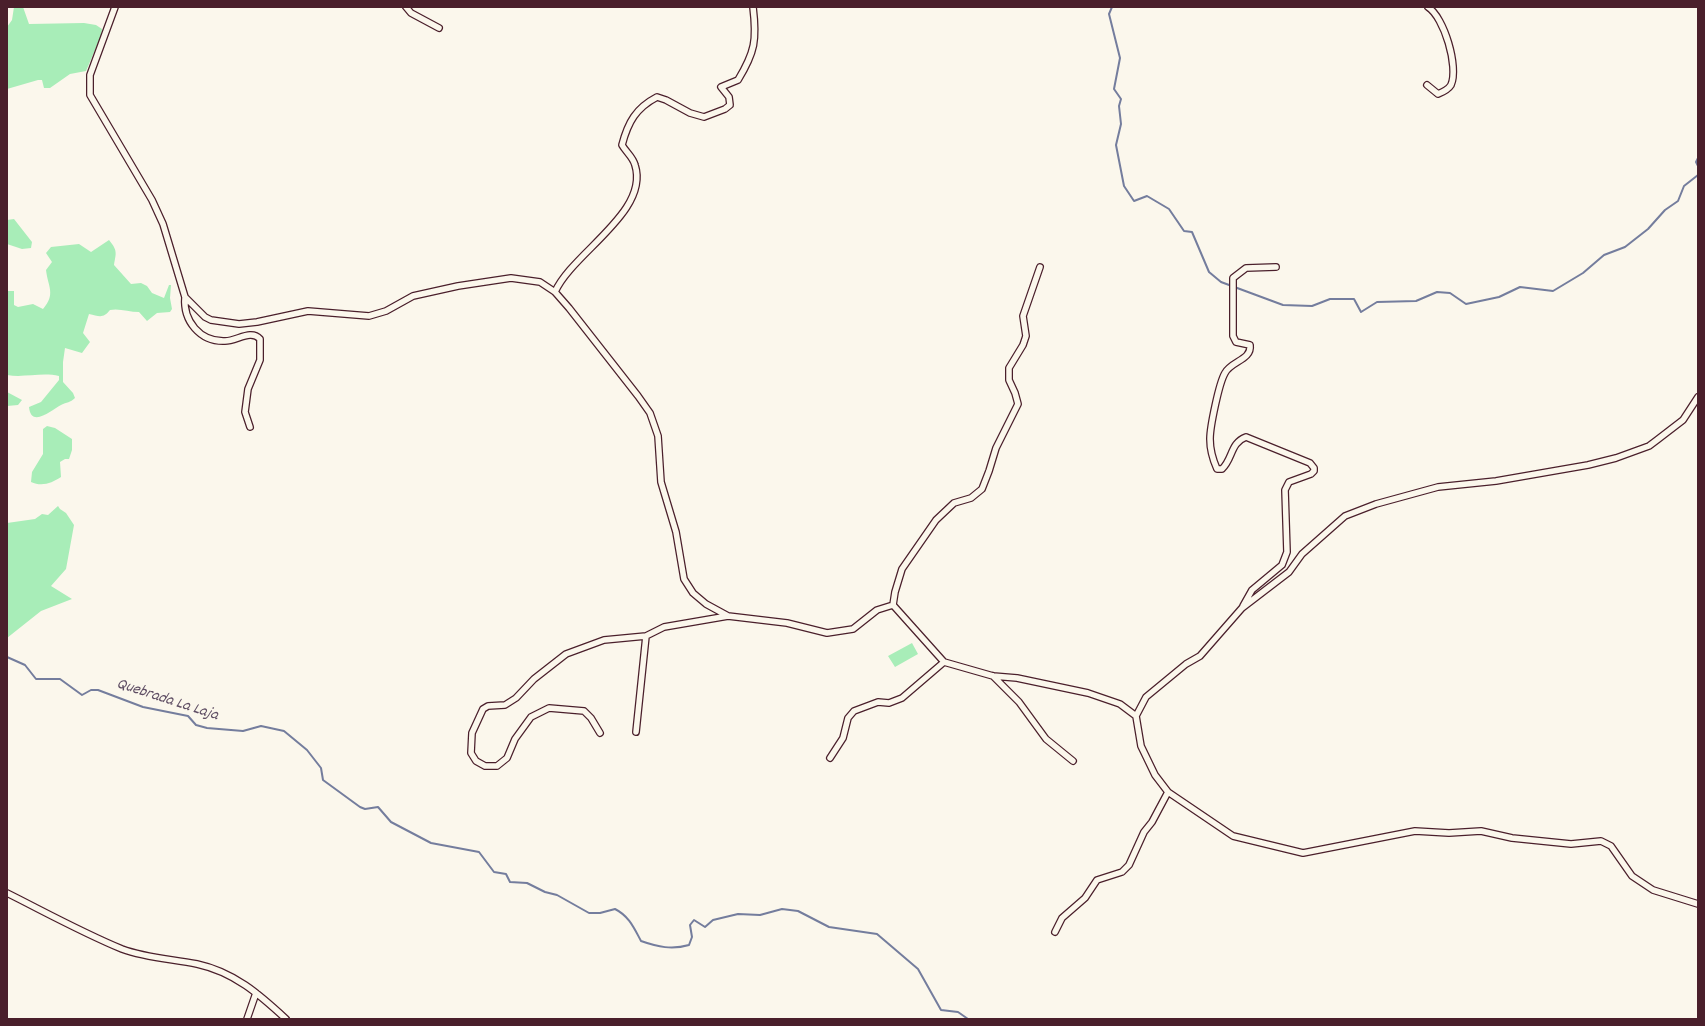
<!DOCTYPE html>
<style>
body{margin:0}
#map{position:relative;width:1705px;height:1026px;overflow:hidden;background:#fbf7ec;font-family:Dekko,sans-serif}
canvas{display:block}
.frame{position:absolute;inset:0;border:8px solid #4a1f2b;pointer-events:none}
</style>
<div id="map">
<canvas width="1705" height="1026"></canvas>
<div class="frame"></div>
</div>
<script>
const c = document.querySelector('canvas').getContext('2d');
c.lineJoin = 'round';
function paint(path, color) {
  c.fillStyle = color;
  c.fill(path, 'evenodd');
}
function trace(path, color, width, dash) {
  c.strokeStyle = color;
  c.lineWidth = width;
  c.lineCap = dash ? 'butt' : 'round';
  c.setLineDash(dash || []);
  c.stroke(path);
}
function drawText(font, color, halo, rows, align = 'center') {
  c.font = font + ' Dekko,sans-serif';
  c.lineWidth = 3;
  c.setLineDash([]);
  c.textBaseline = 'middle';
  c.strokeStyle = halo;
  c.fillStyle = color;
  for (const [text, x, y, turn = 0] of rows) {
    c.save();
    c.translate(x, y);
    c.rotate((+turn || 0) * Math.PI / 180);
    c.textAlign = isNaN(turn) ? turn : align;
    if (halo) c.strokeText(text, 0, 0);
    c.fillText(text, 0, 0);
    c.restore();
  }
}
paint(new Path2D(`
 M14,7h9l6,17 55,-1 12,2 6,4 -1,7 -15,35 -16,3 -20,14h-6l-2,-8h-4l-31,9v-62l5,-7z
 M14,219l18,23 -1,6 -9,1 -15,-5v-24z
 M109,240c9,11 7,13 5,25l17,19 10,-1 6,3 5,7 12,5 5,-13h2l-1,13 2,11 -2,3 -13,1 -10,8 -8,-9c-10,0 -20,-4 -29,-2 -7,9 -11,6 -21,4l-6,19 7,9 -8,11 -17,-5 -2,14v20l10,11 2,5c-5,5 -8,4 -14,7 -8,4 -30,24 -32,2l12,-5 18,-22v-4c-17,-4 -35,2 -52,-1v-84h7v14l4,2 15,-3 10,5c13,-15 5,-22 3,-39l6,-8 -6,-9 5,-6 28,-3 12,8z
 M7,392l15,8 -4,5 -11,1z
 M47,426l8,2 17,11v11l-3,9h-4l-5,3 1,15c-9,6 -19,10 -30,5l1,-10 11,-18v-25z
 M58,506l2,3 6,4 8,12 -8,44 -15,17 21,13 -31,12 -34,27v-115l28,-4 7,-5 6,1z
 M912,643l6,11 -23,13 -7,-11z`), '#a8edb8');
trace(new Path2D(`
 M1112,7l-3,7 11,44 -6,31 7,10 -2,7 2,18 -5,21 8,41 10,15 13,-5 22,13 15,22 8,1 17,40 12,10 62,23 29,1 18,-7h24l7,13 16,-10 39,-1 21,-9 13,1 16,11 33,-7 21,-10 33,4 30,-18 21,-18 21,-8 23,-18 17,-19 13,-9 6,-15 14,-11
 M1698,158l-2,4 2,4
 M7,657l18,8 11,14h24l22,16 9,-5h7l45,17 45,9 8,9 11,3 36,3 18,-5 23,5 23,19 14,18 2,12 37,27 5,2 13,-2 13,15 40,21 48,9 15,20 12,2 4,8 17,1 18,9 12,3 32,18h11l15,-4c14,7 19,19 26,32 17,6 31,9 48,4l3,-8 -2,-12 4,-5 11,7 8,-7 25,-6 22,1 22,-6 16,2 31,16 48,7 41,35 23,41 17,2 10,7`), '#747d9d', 2);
const street = new Path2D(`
 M115,7l-25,68v20l62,105 11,24 22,73 20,20 6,3 28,4 18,-2 51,-11 61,5 17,-5 27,-15 45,-10 53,-8 29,4 15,10 14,16 69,88 12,17 8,23 3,46 15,50 8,47 9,14 13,11 22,12 59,7 40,10 26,-4 24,-19 16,-5 51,57 49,14 24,2 71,15 32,11 16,12 5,30 14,29 13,17 65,44 70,17 112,-22 34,2 32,-2 31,7 59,6 30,-3 10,5 21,30 21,14 45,14
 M406,7l5,6 28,15
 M1427,85l11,9c5,-2 10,-4 13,-9 8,-18 -7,-68 -23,-78
 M555,292c17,-39 95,-80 80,-127 -2,-8 -9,-13 -13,-20 6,-23 14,-37 35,-48l9,3 24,13 14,4 21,-8 5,-4 -1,-8 -8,-10 17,-7c17,-28 19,-40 15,-73
 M185,297c-2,24 15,45 40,44 12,0 26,-12 35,-2v21l-12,29 -3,23 5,15
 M893,605l2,-13 7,-23 34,-49 18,-17 17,-5 11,-9 7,-18 7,-23 22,-44 -3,-11 -6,-13v-12l14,-23 3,-9 -3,-20 17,-49
 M1243,606l9,-16 30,-25 5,-13 -2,-62 4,-8 22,-8 3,-3v-3l-4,-5 -64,-26c-16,6 -13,22 -24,32h-5c-4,-9 -7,-19 -7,-30 0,-12 9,-56 15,-66 6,-12 27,-13 25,-28l-14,-3 -3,-6v-58l13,-10 30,-1
 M993,676l26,26 27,37 27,22
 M1136,716l10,-19 40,-33 14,-8 42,-48 47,-36 13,-18 43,-38 31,-12 62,-17 58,-6 92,-16 28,-7 33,-12 8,-6 26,-20 15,-23
 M636,732l10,-96 18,-9 64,-11
 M600,733l-9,-15 -7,-7 -35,-3 -18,9 -16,22 -8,19 -10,8h-12l-9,-5 -5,-8 1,-20 11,-24 5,-3 17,-1 11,-7 18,-19 32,-25 38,-14 42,-4
 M830,758l13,-20 5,-20 6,-7 24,-9 11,1 13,-5 42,-36
 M7,893c38,19 76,40 115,56 24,9 50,10 75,15 37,8 62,30 89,55
 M1055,932l7,-14 23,-20 12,-18 25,-8 7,-7 15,-33 8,-10 16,-30
 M247,1019l9,-26`);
trace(street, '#4a1f2b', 8);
trace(street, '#fbf7ec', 5.5);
drawText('italic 16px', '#5f4e64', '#fbf7ec', [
 ["Quebrada La Laja",167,701,18]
]);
</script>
